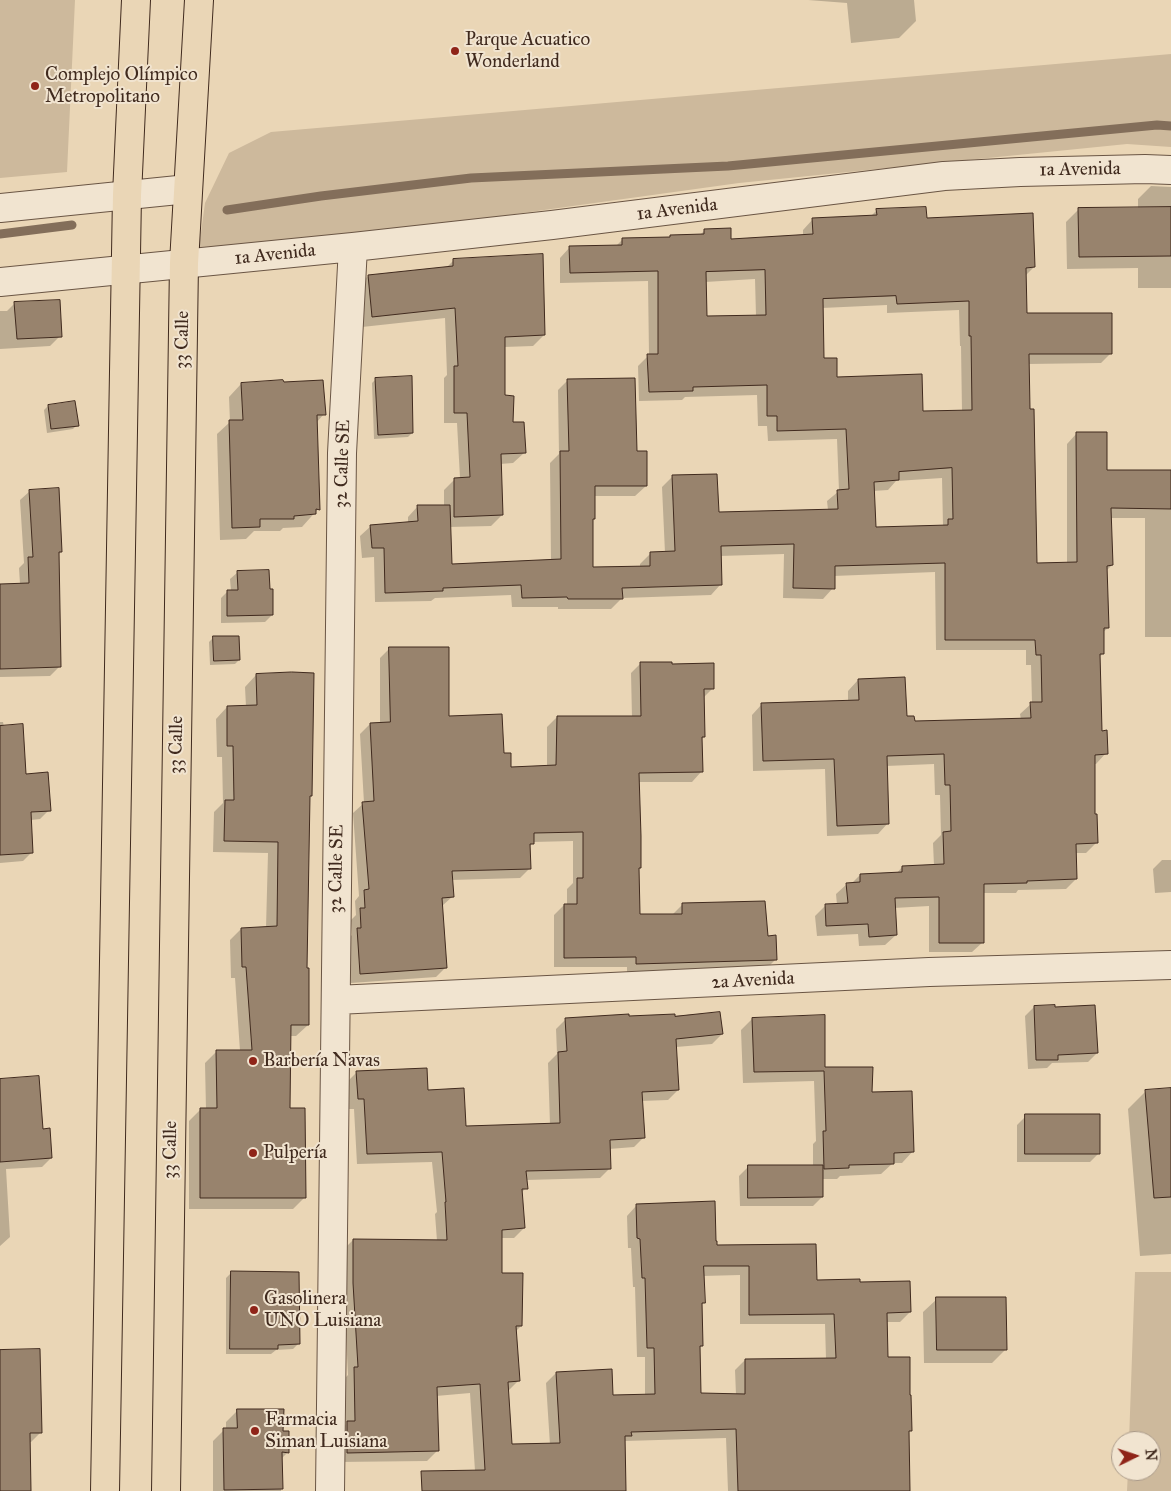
<!DOCTYPE html>
<meta charset="utf-8">
<style>
body{margin:0}
#map{position:relative;width:1171px;height:1491px;overflow:hidden;background:#ead6b6;font-family:"IM FELL Great Primer",serif}
canvas{display:block}
.north{position:absolute;left:1111px;top:1431px;width:50px;height:50px;box-sizing:border-box;background:#f1e4d0;border:1px solid #aa9a89;border-radius:50%;rotate:86deg;font-size:14px;font-weight:700;line-height:20px;text-align:center;color:#402a1e}
.north::after{content:'';display:block;margin:auto;width:18px;height:22px;background:#8f2418;clip-path:polygon(50% 0,100% 100%,50% 72%,0 100%)}
</style>
<div id="map">
<canvas width="1171" height="1491"></canvas>
<div class="north">N</div>
</div>
<script>
const c = document.querySelector('canvas').getContext('2d');
c.lineJoin = 'round';
function paint(path, color) {
  c.fillStyle = color;
  c.fill(path, 'evenodd');
}
function trace(path, color, width, dash) {
  c.strokeStyle = color;
  c.lineWidth = width;
  c.lineCap = dash ? 'butt' : 'round';
  c.setLineDash(dash || []);
  c.stroke(path);
}
function drawText(font, color, halo, rows, align = 'center') {
  c.font = font + ' "IM FELL Great Primer",serif';
  c.lineWidth = 4;
  c.setLineDash([]);
  c.textBaseline = 'middle';
  c.strokeStyle = halo;
  c.fillStyle = color;
  for (const [text, x, y, turn = 0] of rows) {
    c.save();
    c.translate(x, y);
    c.rotate((+turn || 0) * Math.PI / 180);
    c.textAlign = isNaN(turn) ? turn : align;
    if (halo) c.strokeText(text, 0, 0);
    c.fillText(text, 0, 0);
    c.restore();
  }
}
paint(new Path2D(`
 M0,0h75l-8,172 -67,6z
 M1171,54v93l-44,-3 -388,39 -433,60 -107,4 6,-44 24,-50 42,-21z
 M1135,1272h36v219h-44l1,-20h23v-30h-22z`), '#cdb99c');
paint(new Path2D(`
 M808,0h106l2,21 -17,17 -48,5 -4,-40z
 M1151,186l20,1v101h-33v-20l-71,1 -1,-47 13,-13h59v-10z
 M877,210l49,9 108,48 -9,9 1,38 85,39 -10,10 -73,1 1,46 7,154h31v-120l10,-11 29,38 65,1v165h-26v-119h-35l2,47 -6,6 2,57 -6,5 1,21 -4,3 2,75 5,21 -10,11h-2v51l2,28 -10,10h-11l1,26 -10,10 -48,1 -2,3h-34l1,49 -11,10h-43v-46l-35,2 2,27 -11,10 -26,1 -1,-12 -41,2 -2,-20 10,-10 12,-1 -1,-11 11,-10 5,-1 8,-8 37,-2 5,-6 32,-1 -1,-23 8,-8 -1,-40h-5l-1,-31 -48,2 2,57 -10,11 -51,2 -2,-67 -72,2 -1,-56 10,-11 86,-3v-10l10,-11 55,42 108,-2 -1,-6 12,-11 -1,-38h-5v-15h-90l-1,-78 -102,4v12l-10,11 -40,-1 1,-44 -64,2 1,28 -10,11 -89,3 -11,11h-53v-2h-46l-1,-12 -76,3 -4,3 -56,1 -1,-45 -12,1 -2,-22 11,-10 37,-3v-6l10,-11h26v-16l11,-11 5,-1 -3,-55h-13v-45l3,-3 -2,-57 -83,9 -5,-40 11,-11 78,-8 8,-8 90,75 -11,11 -29,1 -1,50 9,27 12,29 -11,10 -13,1 2,51 -11,11 -42,1 2,38 100,-4 -1,-98 9,-9 -1,-64 10,-10 68,73 10,33 -11,10h-41v23l-2,2v47l48,-1v-3l11,-11h14l-3,-66 10,-10 46,36 110,-3 -1,-9 12,-10 -2,-52 -69,2 -1,-15h-9l-1,-31 -72,2 -3,3 -43,1 -1,-35 11,-11 -1,-74 -88,2v-25l10,-11 46,-1 7,-7h46l31,-4 4,-4 26,9 73,-4v-6l10,-11 57,-2zM755,279l1,37 -50,1 -1,-35zM887,305v8l72,-3 1,36h1l1,66 -40,1 -87,-34 -12,-20 -1,-51zM942,478l1,48 -68,2 -2,-37 15,-1 8,-9z
 M15,303l45,33 -10,10 -50,3v-38h7z
 M376,379l36,54 -4,4 -34,2 -2,-56z
 M241,384l83,30 -8,9 2,86 -16,18 -19,1 -3,3h-26l-8,8 -26,1 -3,-106 13,-12 -1,-25z
 M48,406l29,19 -4,4 -26,4 -3,-23z
 M30,491l31,61 -3,3 2,111 -10,10 -50,1v-93h20l-1,-16 5,-5 -4,-63z
 M238,572l34,43 -7,7 -44,1v-25l7,-7h3l-1,-12z
 M213,638l26,22 -4,4 -25,1 -1,-23z
 M390,648l58,69 55,38 7,13 37,-1v-40l10,-10 75,1 -1,-45 10,-10 72,25 -10,10 1,39 -3,3v32l-9,10h-54l2,86 -2,2v46l35,-2 10,-10 84,33 9,22 -10,10 -139,5v-7h-73v-52l10,-10h3v-16l6,-6v-42l-40,1 -4,6 1,20 -10,10 -68,2 1,16 -11,10 4,61 -10,10 -85,6 -3,-44 4,-4 -1,-15 5,-5 -1,-14 4,-5 -6,-83 11,-10 -4,-69 10,-10h10v-66z
 M256,675l53,122 -3,172 2,56 -12,11h-6l-1,73 15,89 -11,11h-104v-88l11,-11h6l-1,-47 12,-12h23l-5,-73h-4l-1,-38 11,-11 25,-1 2,-75 -55,-1 1,-40 9,-9 -1,-46h-5l-1,-38 11,-12h19l-1,-20z
 M0,722h3l1,5 21,48 24,35 -9,9 -9,1 1,32 -9,9 -23,2z
 M1162,860h9v32l-16,1 -2,-24z
 M1034,1007l20,1 43,45 -9,9 -36,1 -5,5 -19,1 -3,-53z
 M628,1017l46,1 48,16 -10,10 -36,3 2,43 -10,10 -27,1 3,36 -10,10 -25,2 1,19 -10,10 -74,2v8l-5,5 3,35 -10,10h-13v36l20,52 -6,6 3,49 -10,10 3,55 39,-1 -4,-62 10,-10 56,23 33,-1v-38h-8l-2,-70h-2l-2,-39h-3l-1,-32 9,-10 80,40 99,35 44,2 51,29 -10,10h-14l1,37 23,71 -2,3 1,58h-181l-2,-53 -101,3v50h-196l46,-20 -5,-78 -34,3 1,55 -10,10 -89,1v-29l8,-9 -1,-46 3,-3 -4,-82 -1,-43 10,-10 84,1 -2,-27 2,-2 -5,-50 -75,2 -3,-55h-5l-2,-27 10,-10 70,19 37,36 86,-2 -2,-62 9,-9 -1,-25 10,-10zM740,1275v49h85l1,35 -81,1 -10,10 1,25 -36,-1 -1,-46 3,-2 -1,-40 3,-4 -1,-26z
 M752,1019l72,49 47,25 42,58 -11,12h-9l-12,11 -41,2 -3,3h-15v18l-9,9h-73l-1,-30 9,-9 65,-1v-22l3,-3 -2,-60 -71,2 -2,-53z
 M0,1080l42,50 9,28 -9,9 -36,2 4,68 -10,9z
 M1171,1089v165l-31,2 -12,-147 18,-18z
 M1026,1116l73,37 -9,9h-73v-37z
 M231,1273l67,71 -5,5 -17,1 -5,4h-45v-76z
 M937,1299l69,50 -14,14h-68l-1,-51z
 M0,1351l41,81 -10,10h-2l1,49h-30z
 M238,1410l44,22 6,20 -7,7v32h-68v-50l11,-11h2v-8z`), '#0003');
trace(new Path2D(`
 M227,210l94,-14 150,-18 257,-12 429,-41 14,1
 M0,234l72,-9`), '#836e5a', 9);
const building = new Path2D(`
 M926,207l1,11 106,-5 2,54 -9,1 1,45h85v41h-83l1,55h4l3,154 40,-1 -1,-130h31v38h64v39l-60,-1 2,57 -6,1 2,62h-5v26h-4l2,77 5,-1 1,24 -13,1v59h2l1,29 -22,1 1,35 -50,2v2l-43,1v59h-45v-46l-44,1 2,37 -28,2 -1,-13 -42,2 -1,-22 23,-1 -2,-20 14,-1v-8l42,-2v-6l42,-2 -1,-32 8,-1 -1,-46h-5l-1,-31 -57,2 2,68 -52,2 -3,-67 -71,2 -2,-58 98,-3 -1,-21 47,-2 2,39h7l1,5 116,-3 -1,-16h12l-1,-47h-5l-1,-15h-90v-77l-110,3v23l-42,-1 1,-44 -73,2 1,39 -100,3 1,11h-55l-1,-2 -45,1 -1,-13 -78,3v3l-58,2 -1,-45h-12l-2,-23 48,-4 -1,-16h33l2,59 109,-5 -1,-108h9l-2,-72 68,-1 2,73h10v35h-52v33h-2v48l57,-1v-14l25,-1 -3,-76 45,-1 2,38 119,-3 -1,-19 12,-1 -3,-60 -69,2v-15h-10v-31l-74,2v4l-44,1 -2,-38h11v-83l-88,2 -1,-27 53,-1v-7l48,-1v-2l34,-1v-5l27,-1v11l82,-5 -1,-16 65,-3 -1,-6zM765,270l1,45 -59,1 -1,-44zM896,296l1,8 72,-3v35h2l1,74 -49,1 -1,-37 -85,3v-19h-13l-1,-59zM952,468l1,51h-5v6l-72,2 -2,-45 25,-2v-8z
 M1171,207v49l-92,1 -1,-49z
 M543,254l2,81 -40,2v58l9,1 -1,26h11l2,31 -25,1 2,61 -49,2v-39l16,-1 -3,-64h-13v-47h4l-3,-58 -83,9 -4,-42 85,-9v-7z
 M60,300l2,37 -45,2 -3,-37z
 M412,376l1,57 -35,2 -3,-57z
 M283,380l1,2 39,-2 3,35h-9l3,95 -4,-1v5l-22,2v3h-34v8l-28,1 -3,-108h14l-2,-37z
 M75,401l4,25 -28,3 -3,-24z
 M59,488l3,64h-3l2,115 -61,2v-85l29,-1 -1,-26h5l-4,-67z
 M269,570l1,19h3v26l-46,1v-26h11l-1,-19z
 M213,636h26l1,24 -26,1z
 M389,647h60v69l53,-2 2,39h7v14l45,-2 1,-49h84l-1,-54h32v2l42,-1v26h-10l1,48h-3l1,35 -64,1 2,63v32h-2l1,46h42v-11l83,-2 3,35 8,-1 1,25 -141,4v-7l-72,1v-54h13v-26h6v-46l-49,1v11h-4l1,25 -79,2 2,26 -12,1 5,70 -87,6 -3,-46h4l-1,-20h5l-1,-18 5,-1 -7,-87 12,-1 -4,-78 20,-1z
 M292,672l22,1 -2,123h-2l-3,172h2v57h-18l-1,83h15l1,90h-106v-90h17l-1,-58h36l-6,-83h-4l-1,-39 36,-2 1,-84 -54,-1 1,-41h9l-1,-54h-6v-40l30,-1 -1,-31z
 M23,724l3,50 22,-2 3,39 -20,1 2,41 -33,2v-129z
 M1055,1005v2l40,-2 3,48 -40,2v5h-22l-2,-54z
 M720,1012l3,22 -47,5 3,51 -37,2 3,46 -35,2 1,29 -85,2 2,18h-6l3,39 -23,2v43h21l-1,53h-6l4,55 -12,1 4,62 48,-1 -4,-71 56,-3 1,26 42,-1 -1,-46h-7l-2,-70h-3l-2,-39 -3,-1 -1,-34 79,-3 1,40h1v4l99,-1 1,36 43,-1v3l50,-1 1,31 -24,1 1,44h22v38h1l1,36h-3l1,60h-172l-2,-62 -105,3 1,4h-7l1,55h-204l-1,-20 64,-1 -5,-86 -43,3 2,64 -92,2v-32h8l-1,-54h4l-5,-84v-44l94,1 -2,-38h1l-4,-50 -75,2 -3,-55h-6l-2,-28 71,-3 1,22 36,-2 2,38 94,-3 -2,-71 9,-1 -2,-33 64,-4v2l46,-2v2zM704,1266h45v49l85,-1 2,44 -91,1v35l-44,-1 -1,-47h3l-1,-43h3z
 M825,1015v52h48l-1,25 40,-1 2,61 -20,1v11l-45,1v3l-25,1 -1,-38h3l-2,-60 -70,1 -2,-54z
 M39,1076l4,53 7,-1 2,30 -52,4v-83z
 M1171,1088v109l-17,1 -9,-108z
 M1025,1114h75v40h-75z
 M748,1165h75v32l-75,1z
 M231,1271l68,1 1,72 -22,1v4h-48z
 M936,1297h70l1,53h-70z
 M40,1349l2,84h-12l1,58h-31v-141z
 M237,1409h47l-1,22h6v22l-7,-1 1,37 -59,1 -1,-62h14z`);
paint(building, '#98836d');
trace(building, '#402a1e', 1);
const street = new Path2D(`
 M0,208l188,-19
 M0,282l353,-35 199,-22 392,-49 76,-4 125,-3 26,1
 M336,1000l593,-28 242,-7
 M330,1491l12,-1038 11,-206`);
const primary = new Path2D(`
 M105,1491l22,-1296 9,-195
 M166,1491l18,-1228 15,-263`);
trace(street, '#6a5544', 30);
trace(primary, '#402a1e', 30);
trace(street, '#f1e4d0', 28);
trace(primary, '#ead6b6', 28);
for (const [x, y, r, color] of [
 [455,51,5,"#8f2418"],
 [35,86,5,"#8f2418"],
 [253,1061,5,"#8f2418"],
 [253,1153,5,"#8f2418"],
 [254,1310,5,"#8f2418"],
 [255,1431,5,"#8f2418"]
]) {
  const dot = new Path2D();
  dot.arc(x, y, r, 0, 2 * Math.PI);
  c.fillStyle = color;
  c.fill(dot);
  trace(dot, '#f1e4d0', 2);
}
drawText('19px', '#402a1e', '#f1e4d0', [
 ["Parque Acuatico",465,40],
 ["Wonderland",465,62],
 ["Complejo Olímpico",45,75],
 ["Metropolitano",45,97],
 ["Barbería Navas",263,1061],
 ["Pulpería",263,1153],
 ["Gasolinera",264,1299],
 ["UNO Luisiana",264,1321],
 ["Farmacia",265,1420],
 ["Siman Luisiana",265,1442]
], 'left');
drawText('19px', '#402a1e', '#f1e4d0', [
 ["1a Avenida",1080,170,-1],
 ["1a Avenida",677,210,-7],
 ["1a Avenida",275,255,-6],
 ["33 Calle",183,340,-89],
 ["32 Calle SE",343,464,-88],
 ["33 Calle",177,745,-89],
 ["32 Calle SE",337,869,-89],
 ["2a Avenida",753,981,-3],
 ["33 Calle",171,1150,-89]
]);
</script>
